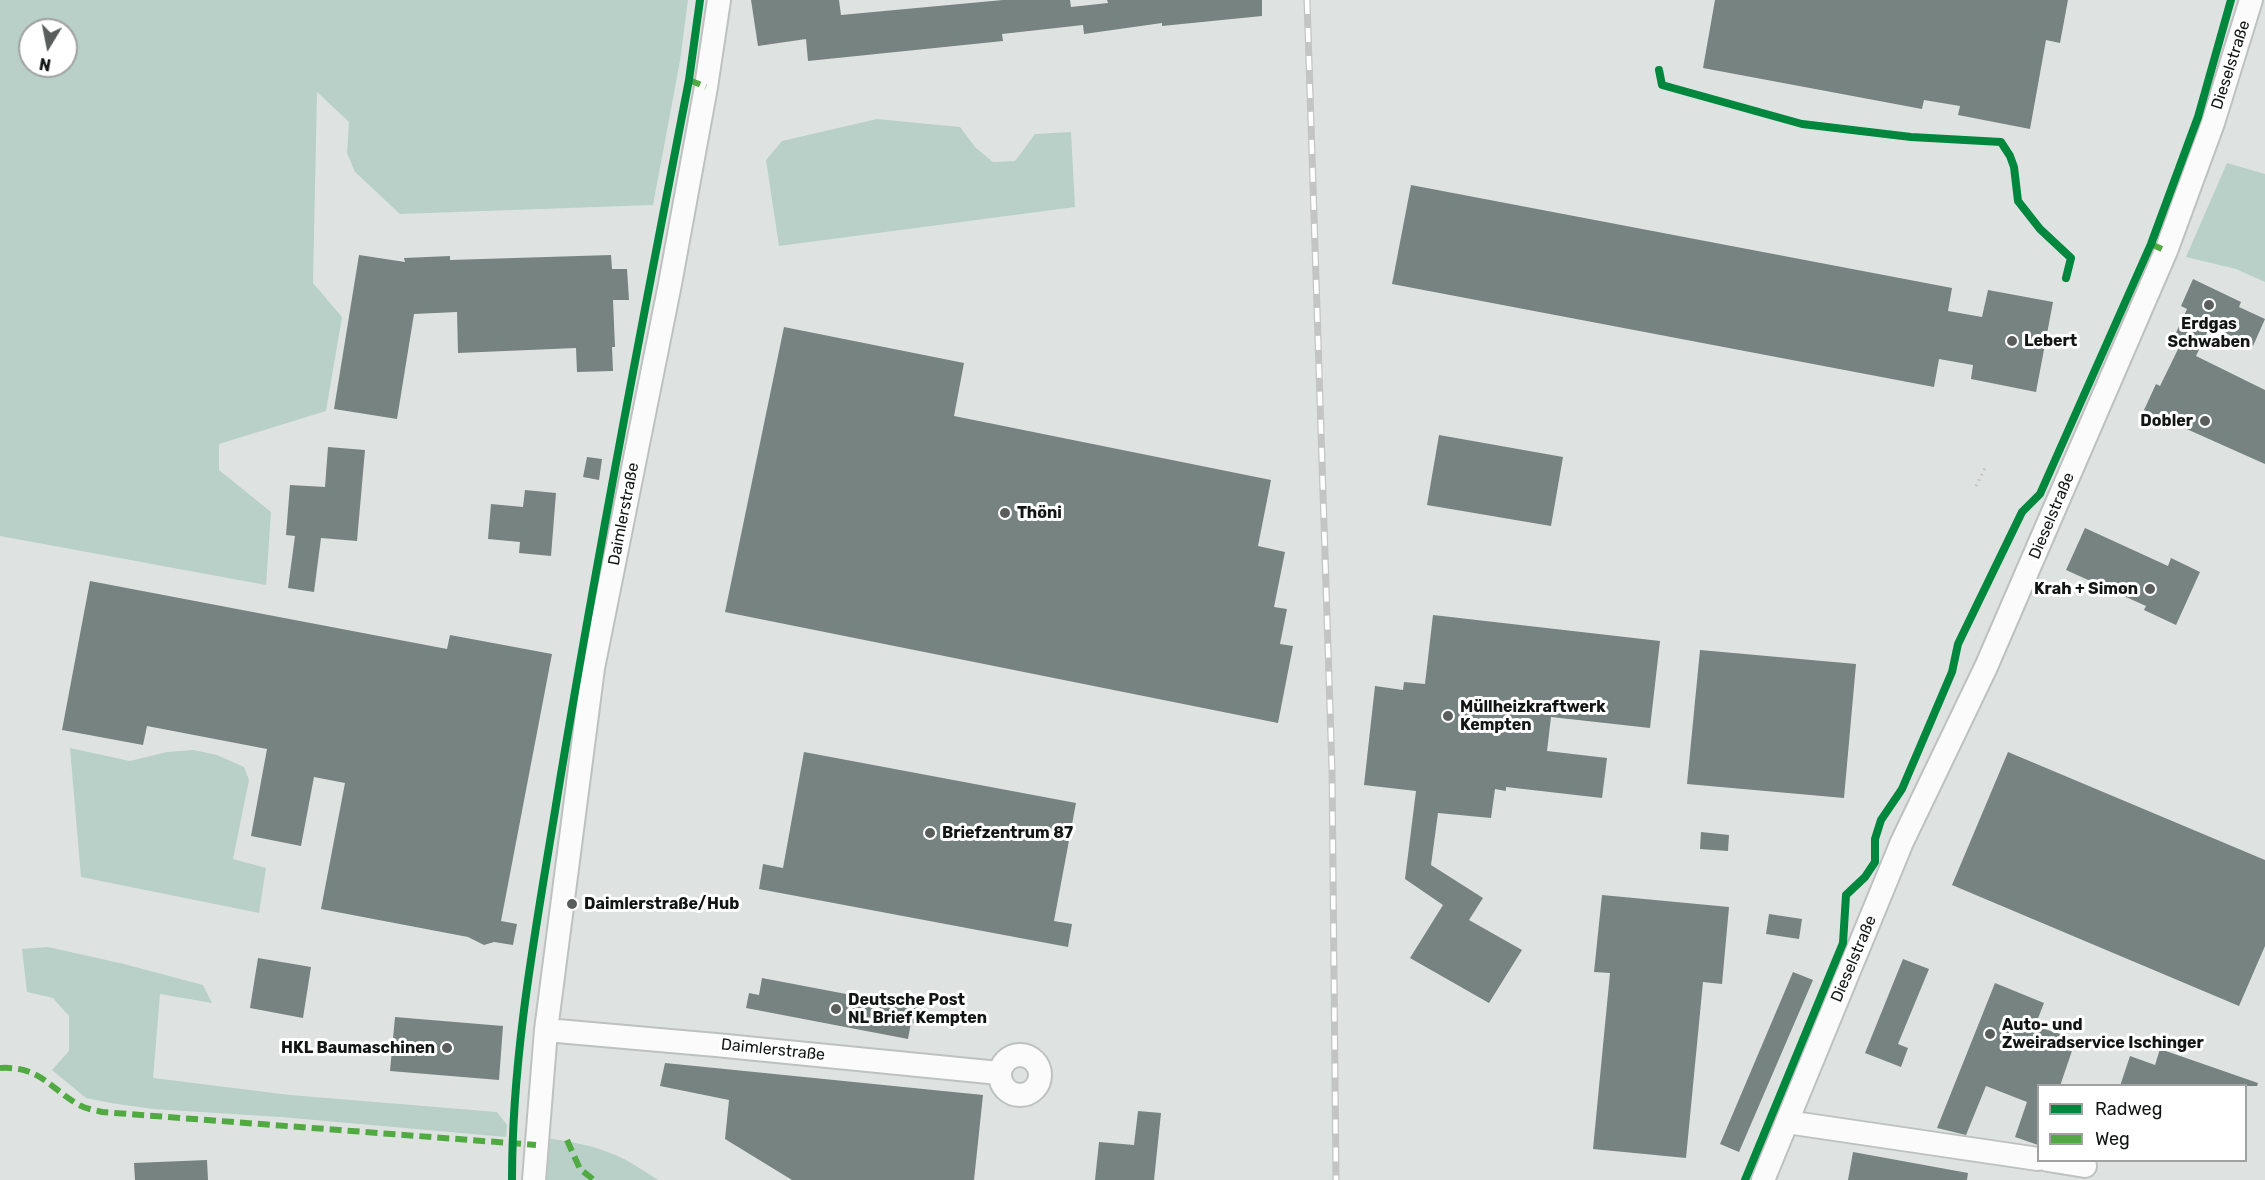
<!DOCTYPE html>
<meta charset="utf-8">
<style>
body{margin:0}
#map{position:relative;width:2265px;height:1180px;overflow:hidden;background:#dee3e1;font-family:Rubik,sans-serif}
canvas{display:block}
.legend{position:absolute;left:2037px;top:1084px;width:210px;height:78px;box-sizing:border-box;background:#fff;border:2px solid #a0a1a1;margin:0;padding:8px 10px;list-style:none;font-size:18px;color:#111513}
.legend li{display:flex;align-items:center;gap:12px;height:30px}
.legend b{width:30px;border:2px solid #a0a1a1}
.north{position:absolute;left:18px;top:18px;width:60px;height:60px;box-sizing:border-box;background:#fff;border:2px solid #a0a1a1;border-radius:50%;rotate:190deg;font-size:16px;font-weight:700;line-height:24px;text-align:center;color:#111513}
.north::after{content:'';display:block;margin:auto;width:21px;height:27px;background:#595d5b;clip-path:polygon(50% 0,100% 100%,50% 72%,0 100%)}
</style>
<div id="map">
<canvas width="2265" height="1180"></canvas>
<ul class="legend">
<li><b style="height:8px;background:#00873e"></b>Radweg</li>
<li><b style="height:8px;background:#51a942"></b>Weg</li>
</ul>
<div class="north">N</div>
</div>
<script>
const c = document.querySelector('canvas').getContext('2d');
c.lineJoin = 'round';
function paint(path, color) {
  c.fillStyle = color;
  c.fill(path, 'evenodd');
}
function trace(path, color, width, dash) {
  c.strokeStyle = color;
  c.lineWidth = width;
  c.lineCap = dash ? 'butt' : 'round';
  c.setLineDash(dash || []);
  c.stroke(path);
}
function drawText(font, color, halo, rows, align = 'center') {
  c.font = font + ' Rubik,sans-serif';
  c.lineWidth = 6;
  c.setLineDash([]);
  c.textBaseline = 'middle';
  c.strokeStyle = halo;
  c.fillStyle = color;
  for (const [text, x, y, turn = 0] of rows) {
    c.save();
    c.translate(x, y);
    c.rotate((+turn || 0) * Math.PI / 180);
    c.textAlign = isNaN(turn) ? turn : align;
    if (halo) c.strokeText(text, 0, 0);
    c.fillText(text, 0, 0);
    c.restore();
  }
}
paint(new Path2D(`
 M0,0h688l-8,61 -27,144 -253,9 -45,-42 -8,-19 2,-31 -32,-30 -4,191 29,34 -16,94 -107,33v26l52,42 -5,73 -266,-49zM30,30h36v36h-36z
 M877,119l83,8 15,20 18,15 22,-1 20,-27 36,-2 4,75 -296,39 -13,-86 16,-19z
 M2227,163l38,11v108l-29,-13 -50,-12z
 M70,748l60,13 37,-9 26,-2 24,5 27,12 5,13 -16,79 33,9 -7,45 -178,-36z
 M48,947l76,17 79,21 9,18 -52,-9 -7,84 137,17 207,17 10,13 -1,12 -225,-20 -128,-8 -42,-6 -25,-5 -34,-28 17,-19v-35l-16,-18 -26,-6 -5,-43z
 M536,1137c31,3 63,9 90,23 11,6 21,13 32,20h-124z`), '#b8d0c8');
paint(new Path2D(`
 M751,0h88l2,15 162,-15h67l1,7 37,-4 -1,-3h155v16l-100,10v-3l-78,11 -1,-9 -81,9 1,7 -195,20 -2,-22 -48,7z
 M1715,0h353l-8,43 -14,-3 -16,89 -72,-14 2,-9 -36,-6 -2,9 -219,-41z
 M1411,185l541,103 -4,23 34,6 6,-27 65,12 -17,90 -65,-13 2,-14 -34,-6 -5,28 -542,-103z
 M359,255l46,7 -1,-4 46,-2v4l161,-5 1,14h15l2,31h-16l2,47h-3l1,24 -36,1 -1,-24 -118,5 -1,-41 -43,2 -17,105 -63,-10z
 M2193,279l48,23 -2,5 26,12 -12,27 -43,-20 -14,30 69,34v74l-121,-54 12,-26 4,2 22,-45 -8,-4 13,-28 -6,-3z
 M784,327l180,36 -10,53 317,64 -13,66 27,6 -11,55 13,2 -7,35 13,2 -15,77 -553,-111z
 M1439,435l124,22 -12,69 -124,-21z
 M328,447l37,3 -8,91 -36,-3 -7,54 -26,-4 7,-52 -9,-1 4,-50 35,2z
 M587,457l15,2 -3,21 -16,-3z
 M525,490l31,3 -5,63 -32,-3 1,-11 -32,-3 3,-35 32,3z
 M2085,528l83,38 3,-8 29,14 -24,53 -32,-15 2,-4 -80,-36z
 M90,581l357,68 3,-14 102,19 -51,267 16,3 -4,21 -19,-3 -10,3 -16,-8 -147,-28 24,-126 -31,-6 -13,69 -50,-10 16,-87 -120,-23 -4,19 -81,-15z
 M1433,615l227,26 -10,87 -99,-11 -4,34 60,7 -5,40 -96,-11v4l-11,-2 -4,29 -53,-5 -7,52 52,33 -14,22 53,30 -33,53 -79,-45 33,-53 -38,-26 11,-88 -52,-6 11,-99 28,4 1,-8 21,2z
 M1700,650l156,14 -12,134 -157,-14z
 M804,752l272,51 -22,118 18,3 -4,23 -309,-58 4,-25 20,4z
 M2008,752l257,108v86l-26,60 -287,-121z
 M1701,832l28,3 -1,16 -28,-2z
 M1602,895l127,12 -7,77 -19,-2 -17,176 -93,-9 17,-176 -16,-1z
 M1769,914l33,5 -3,20 -33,-5z
 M258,958l53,9 -8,51 -53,-10z
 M1903,959l26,10 -31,75 10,4 -7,19 -36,-14z
 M1793,972l20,8 -74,172 -19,-8z
 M762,978l163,31 -3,16 -11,-2 -3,16 -162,-31 3,-15 10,2z
 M1995,983l49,20 -9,23 41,13 -16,47h-22v59l-23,-8 12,-35 -41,-16 -20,49 -29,-7z
 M395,1017l108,9 -4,54 -109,-9z
 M2160,1049l98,34 -1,3h-137l10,-30 25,9z
 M665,1063l318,32 -9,85h-182l-67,-41 4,-39 -69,-14z
 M1138,1111l23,2 -7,67h-59l4,-38 35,3z
 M1853,1152l115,21 -1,7h-119z
 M207,1160l1,20h-73l-1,-17z`), '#768380');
const minor = new Path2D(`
 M546,1030l170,15 283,28
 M1000 1075a20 20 0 1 1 40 0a20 20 0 1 1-40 0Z
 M1787,1122l251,37
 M2048,1160l37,6
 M534,1180l12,-150 47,-362 77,-384 36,-197 13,-87
 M1763,1180l139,-338 84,-175 180,-416 47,-128 38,-123`);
trace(minor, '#bdc1bf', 26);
trace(new Path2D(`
 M1976,486l9,-18`), '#c0c1c1', 3, [1.5, 4.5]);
trace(minor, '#fafbfa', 22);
const rail = new Path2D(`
 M1307,0l25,770 4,410`);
trace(rail, '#c3c4c4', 7);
trace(rail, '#fff', 4.5, [14]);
trace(new Path2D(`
 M689,80l17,7
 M2151,244l15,7
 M0,1068c40,-2 48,19 79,37 7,4 16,5 23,7l434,33
 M567,1140l13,29 14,11`), '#51a942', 6, [12, 6]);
trace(new Path2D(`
 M1659,70l3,15 140,39 109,13 90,5 9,14 4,11 4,34 22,28 31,29 -5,20
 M512,1180c0,-135 27,-267 48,-400 39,-234 84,-467 129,-700l11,-80
 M1745,1180l98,-237 3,-48 19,-18 10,-15v-23l6,-19 21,-31 50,-117 6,-28 64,-132 18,-18 111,-250 47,-127 33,-117`), '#00873e', 8);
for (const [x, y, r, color] of [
 [2209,305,6,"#595d5b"],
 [2012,341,6,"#595d5b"],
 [2205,421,6,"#595d5b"],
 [1005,513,6,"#595d5b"],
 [2150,589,6,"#595d5b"],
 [1448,716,6,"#595d5b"],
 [930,833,6,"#595d5b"],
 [572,904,6,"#595d5b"],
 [836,1009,6,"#595d5b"],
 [1990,1034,6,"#595d5b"],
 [447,1048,6,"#595d5b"]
]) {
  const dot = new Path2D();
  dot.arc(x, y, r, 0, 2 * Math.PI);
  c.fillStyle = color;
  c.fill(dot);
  trace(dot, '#fff', 2);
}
drawText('16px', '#111513', '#fff', [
 ["Dieselstraße",2231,65,-72],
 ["Daimlerstraße",624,514,-79],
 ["Dieselstraße",2052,516,-67],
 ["Dieselstraße",1854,959,-67],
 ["Daimlerstraße",773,1050,6]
]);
drawText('bold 16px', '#111513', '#fff', [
 ["Erdgas",2209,324,"center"],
 ["Schwaben",2209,342,"center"],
 ["Lebert",2024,341],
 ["Dobler",2193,421,"right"],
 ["Thöni",1017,513],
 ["Krah + Simon",2138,589,"right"],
 ["Müllheizkraftwerk",1460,707],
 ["Kempten",1460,725],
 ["Briefzentrum 87",942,833],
 ["Daimlerstraße/Hub",584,904],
 ["Deutsche Post",848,1000],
 ["NL Brief Kempten",848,1018],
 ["Auto- und",2002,1025],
 ["Zweiradservice Ischinger",2002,1043],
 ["HKL Baumaschinen",435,1048,"right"]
], 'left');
</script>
